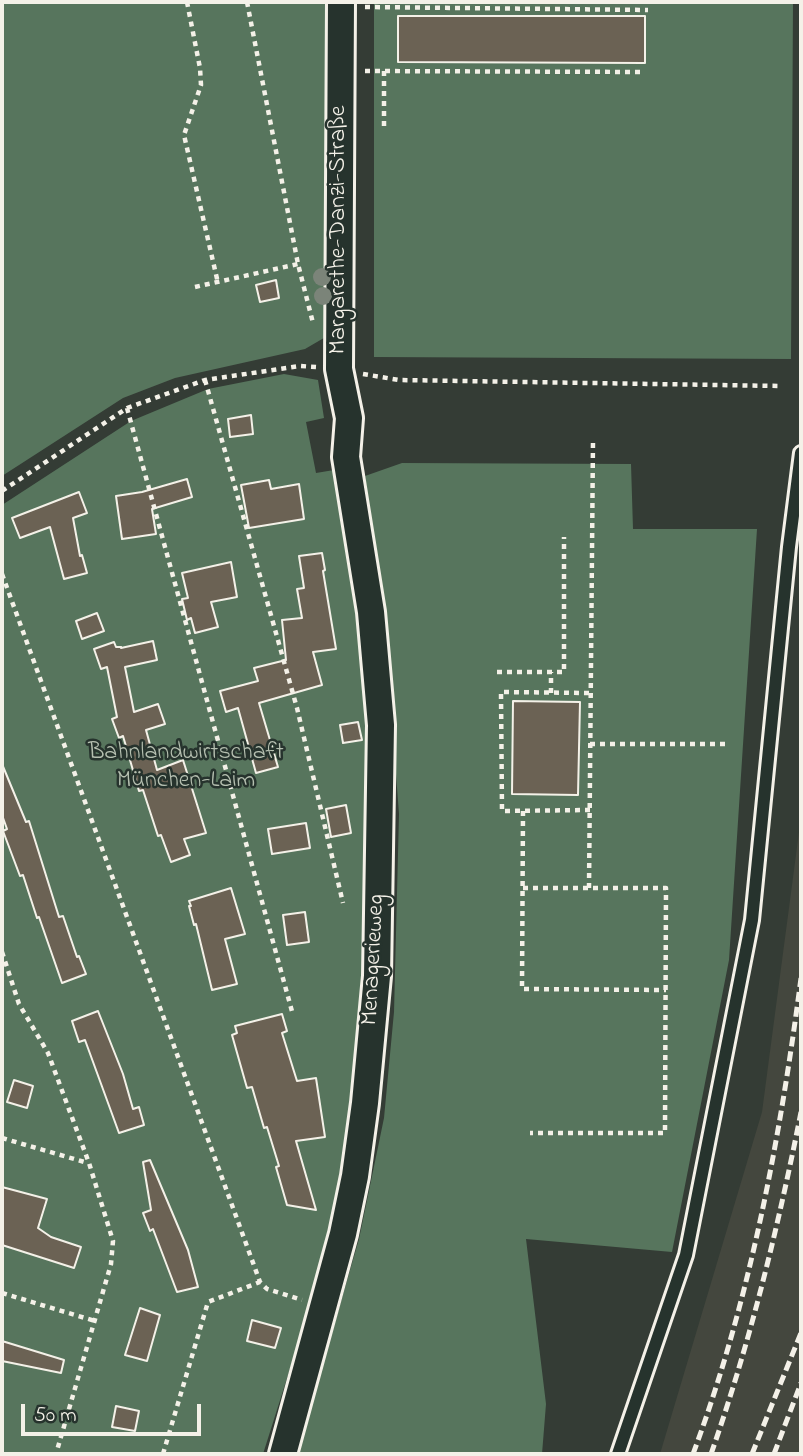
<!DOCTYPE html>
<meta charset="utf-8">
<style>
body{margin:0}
#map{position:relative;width:803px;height:1456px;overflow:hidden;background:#343c35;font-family:"Indie Flower",sans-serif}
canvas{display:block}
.frame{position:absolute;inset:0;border:4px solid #f4f1e8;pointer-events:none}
.scale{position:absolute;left:21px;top:1404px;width:180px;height:32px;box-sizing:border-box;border:4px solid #f4f1e8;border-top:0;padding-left:9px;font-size:21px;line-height:24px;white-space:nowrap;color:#f4f1e8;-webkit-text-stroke:5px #26332d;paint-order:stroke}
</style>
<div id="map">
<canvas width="803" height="1456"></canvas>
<div class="frame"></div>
<div class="scale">50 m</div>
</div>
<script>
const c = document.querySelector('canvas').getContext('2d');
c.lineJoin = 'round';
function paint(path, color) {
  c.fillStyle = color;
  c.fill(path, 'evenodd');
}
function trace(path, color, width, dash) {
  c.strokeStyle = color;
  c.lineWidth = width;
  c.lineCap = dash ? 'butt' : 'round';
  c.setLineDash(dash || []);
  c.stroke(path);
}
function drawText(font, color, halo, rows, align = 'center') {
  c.font = font + ' "Indie Flower",sans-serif';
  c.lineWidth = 5;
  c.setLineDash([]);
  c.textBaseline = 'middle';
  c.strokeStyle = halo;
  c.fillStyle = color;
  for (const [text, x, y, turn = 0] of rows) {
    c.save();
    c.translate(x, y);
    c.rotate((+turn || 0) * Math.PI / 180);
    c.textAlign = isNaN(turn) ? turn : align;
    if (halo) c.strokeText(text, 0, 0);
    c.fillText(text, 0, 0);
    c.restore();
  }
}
paint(new Path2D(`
 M801,817v637h-141l102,-342z`), '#44473e');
paint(new Path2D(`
 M2,2h329l-2,333 -24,14 -130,29 -52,20 -121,78z
 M374,2h419l-2,357 -417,-2z
 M284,374l34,6 6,38 -18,4 10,51 18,-3 25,140 13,98 -8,261 -11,163 -34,145 -56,177h-261v-949l129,-84 77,-32z
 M402,463l229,1 2,65h124l-28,431 -57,292 -146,-13 20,165 -4,50h-245l62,-215 25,-121 10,-106 5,-198 -13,-173 -21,-165z`), '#57755d');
const building = new Path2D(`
 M398,16h247v47l-247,-1z
 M276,280l3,18 -19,4 -4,-17z
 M251,415l2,19 -23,3 -2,-18z
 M187,479l5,18 -40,12 4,25 -34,5 -6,-43 26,-4z
 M269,480l2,9 28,-5 5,35 -55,9 -8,-43z
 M79,492l8,21 -14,5 7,38 2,-1 5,18 -23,6 -14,-52 -30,11 -8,-20z
 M322,553l3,17 -2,1 13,78 -23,3 9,33 -63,18 19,64 -22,6 -18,-65 -12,4 -6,-21 38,-10 -4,-13 32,-8 -4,-40 20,-2 -5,-29 7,-1 -5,-32z
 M231,562l6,35 -26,5 7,25 -23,6 -4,-15 -4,2 -5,-21 6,-1 -6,-25z
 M97,613l7,18 -22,8 -6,-18z
 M153,641l4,19 -32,7 9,45 24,-8 7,20 -19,6 11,40 26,-10 23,73 -22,6 6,16 -19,7 -10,-27 -3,1 -15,-46 -4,1 -16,-55 -4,2 -7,-19 5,-2 -10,-50 -6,2 -7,-20 20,-7 2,5h5v1z
 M513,701l67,1 -2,93 -66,-1z
 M358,722l4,18 -19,3 -3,-18z
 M2,764l24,58 3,-1 30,96 4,-1 14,41 2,-1 7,18 -24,9 -23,-66 -2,1 -14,-43 -3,1 -17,-45 4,-2 -5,-14z
 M346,805l5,28 -20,4 -5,-28z
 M306,823l4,25 -38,6 -4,-25z
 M231,888l14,46 -20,5 12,45 -25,6 -16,-66 -2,1 -5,-19h2l-2,-5z
 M305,912l4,30 -22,3 -4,-30z
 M98,1011l25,63 10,35 6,-2 5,18 -25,8 -34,-93 -6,2 -7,-21z
 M282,1014l5,17 -5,2 15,48 19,-3 9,59 -29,4 20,69 -29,-5 -11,-38 3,-1 -12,-39 -3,1 -12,-41 -5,1 -15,-53 5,-2 -2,-7z
 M14,1080l19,6 -6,22 -20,-6z
 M150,1160l38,90 10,37 -21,5 -24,-63 -3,2 -7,-18 8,-3 -8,-48z
 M2,1187l45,12 -9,29 13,9 30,10 -7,21 -72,-23z
 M140,1308l20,7 -13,46 -22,-6z
 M252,1320l29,8 -6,20 -28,-7z
 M2,1341l62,19 -3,13 -59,-12z
 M116,1406l23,5 -4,20 -23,-4z`);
paint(building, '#6b6254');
trace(building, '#f4f1e8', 2);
const service = new Path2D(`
 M618,1454l68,-199 66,-335 37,-373 12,-94`);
const minor = new Path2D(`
 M283,1454l60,-220 12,-58 10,-73 12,-127 4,-251 -10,-113 -25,-155 3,-39 -10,-49 2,-367`);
trace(service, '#f4f1e8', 18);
trace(minor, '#f4f1e8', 32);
trace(new Path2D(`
 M187,2l13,66 1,17 -17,50 34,148
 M247,2l51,262 15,59
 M365,7l283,3
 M365,71l280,1
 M384,71v59
 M195,287l103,-23
 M363,374l36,6 382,6
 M205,380l92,328 46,195
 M127,408l166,607
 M2,491l125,-83 78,-28 95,-14 16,1
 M2,574l258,708 7,7 35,11
 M497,672h67v-135
 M551,693v-21
 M590,744h137
 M590,810l-88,1 -1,-119 89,1
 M523,811l-1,178 144,1
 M523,888h143l-1,245h-135
 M589,888l4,-448
 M2,952l17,52 29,49 41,110 24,78 -2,23 -55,190
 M2,1138l86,25
 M2,1293l93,28
 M163,1454l45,-152 52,-20`), '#f4f1e8', 4.5, [5, 5]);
trace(service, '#26332d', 12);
trace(minor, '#26332d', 26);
trace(new Path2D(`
 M693,1454c57,-153 87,-315 108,-476
 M711,1454c39,-111 67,-226 90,-342
 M752,1454l49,-121
 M774,1454l27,-71`), '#f4f1e8', 5, [10, 5]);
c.fillStyle = '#7b8479';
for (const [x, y] of [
 [322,277],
 [323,296]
]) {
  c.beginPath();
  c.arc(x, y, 9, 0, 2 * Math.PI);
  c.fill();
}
drawText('24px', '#f4f1e8', '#26332d', [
 ["Margarethe-Danzi-Straße",340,230,-90],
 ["Menagerieweg",375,960,-87]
]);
drawText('24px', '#b5bfb0', '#26332d', [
 ["Bahnlandwirtschaft",186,754],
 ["München-Laim",186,782]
]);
</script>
